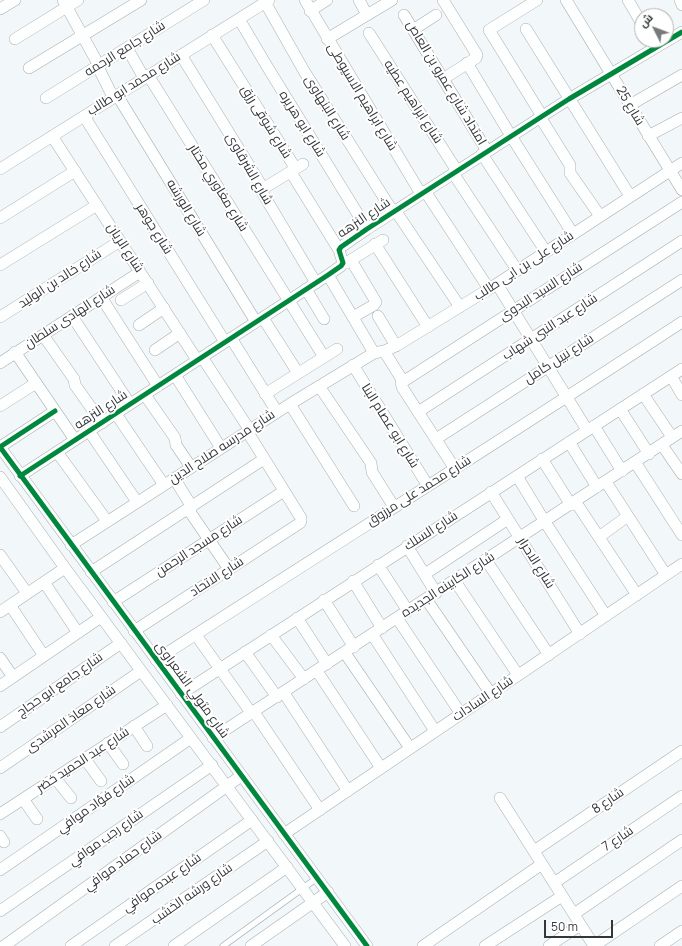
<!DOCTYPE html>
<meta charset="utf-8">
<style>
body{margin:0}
#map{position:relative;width:682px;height:946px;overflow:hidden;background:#f2f7fa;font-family:Manrope,Cairo,sans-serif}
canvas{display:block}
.north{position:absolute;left:634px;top:8px;width:40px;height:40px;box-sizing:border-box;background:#fff;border:1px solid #aeafb0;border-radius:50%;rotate:312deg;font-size:11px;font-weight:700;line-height:16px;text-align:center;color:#343739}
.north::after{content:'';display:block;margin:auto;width:14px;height:18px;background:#767a7d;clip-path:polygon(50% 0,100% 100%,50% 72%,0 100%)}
.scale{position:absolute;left:544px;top:920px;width:69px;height:18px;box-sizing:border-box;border:2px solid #343739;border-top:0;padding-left:5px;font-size:12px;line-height:14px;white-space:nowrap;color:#343739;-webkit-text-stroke:3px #fff;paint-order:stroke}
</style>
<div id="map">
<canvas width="682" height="946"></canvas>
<div class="north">ش</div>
<div class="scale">50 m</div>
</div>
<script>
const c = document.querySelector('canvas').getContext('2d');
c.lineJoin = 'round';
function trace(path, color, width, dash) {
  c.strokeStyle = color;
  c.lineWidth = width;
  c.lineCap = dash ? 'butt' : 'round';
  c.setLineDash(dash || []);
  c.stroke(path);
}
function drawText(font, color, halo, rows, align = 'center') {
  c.font = font + ' Manrope,Cairo,sans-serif';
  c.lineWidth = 4;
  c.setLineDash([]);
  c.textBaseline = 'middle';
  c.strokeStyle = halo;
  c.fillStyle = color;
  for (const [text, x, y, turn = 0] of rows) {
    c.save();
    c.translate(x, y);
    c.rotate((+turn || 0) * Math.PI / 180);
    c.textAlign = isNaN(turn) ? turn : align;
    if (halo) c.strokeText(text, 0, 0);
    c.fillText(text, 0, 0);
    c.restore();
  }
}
const service = new Path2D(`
 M223,946l94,-68`);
const minor = new Path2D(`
 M63,0l34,62 2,7 14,28
 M305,0l116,194
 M359,0l8,15
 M537,0l-48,30 53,86
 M566,0l116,190
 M628,0l14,24
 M680,0l2,5
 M265,2l39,69 89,141
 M0,9l15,-9
 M310,11l17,-11
 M404,15l83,136
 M239,19l26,44 102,166
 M526,29l104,167
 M413,30l23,-15
 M369,33l88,138
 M212,35l82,131 -2,5v3l47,76
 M15,39l63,-39
 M327,39l65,-39
 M127,48l17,30
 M181,55l80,130 1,7 54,91
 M467,63l44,73 62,98
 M29,68l112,-68
 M148,75l176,282
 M443,79l33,-21 1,-3 -34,-55
 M117,95l139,227
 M46,98l158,-98
 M630,105l52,-30
 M84,116l141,226
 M540,117l30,48v8l30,43
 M52,136l145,224
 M648,136l34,-18
 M482,154l64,98
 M0,169l269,-169
 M453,173l64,97
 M261,190l42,-26
 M425,191l64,98
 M395,210l65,97
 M0,218l75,-47
 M375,244l53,83
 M351,260l25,42 -2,3 -21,12
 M346,263l37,-23
 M0,265l97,-60
 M328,275l46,78
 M497,284l90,146
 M306,289l18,30
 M101,297l57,89
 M121,300l27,-17
 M72,316l58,88
 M378,316l18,30
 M0,317l120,-76
 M263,318l35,55
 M139,325l25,-17
 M43,335l31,44 1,6 27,38
 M231,338l46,74
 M155,350l25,-17
 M384,351l17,27 1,9 53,82
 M15,352l60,88
 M202,357l47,72
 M0,363l140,-91
 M353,365l75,121
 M175,375l46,73
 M671,376l11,19
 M401,383l281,-181
 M319,386l52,77 1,9 22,35
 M265,394l72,-45
 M643,394l29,43
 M145,395l30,43 1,7 15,22
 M290,404l64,102
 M0,406l36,-23
 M620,409l29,45
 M55,411l-55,36 367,499
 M418,412l264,-171
 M116,414l48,71
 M594,426l28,45
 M89,431l48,71
 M436,439l246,-159
 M569,442l28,45
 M662,445l20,29
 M57,452l50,69
 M542,459l29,46
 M635,462l47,73
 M20,476l308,-201 13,-9 2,-3 -4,-13 2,-3 26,-18 202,-130 113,-67
 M517,476l28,46 61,94
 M0,477l65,91 280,378
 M174,478l18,29
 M606,482l60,93
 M491,492l89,142
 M575,501l62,94
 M188,509l41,60
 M599,537l29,-21
 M71,545l219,-141 84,-51 10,-2 12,-5 93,-57 193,-126
 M407,546l29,47
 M0,555l27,38
 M486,560l63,95
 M378,565l30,46
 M91,572l173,-113
 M425,574l83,-55
 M353,581l29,47
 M455,581l63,94
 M44,582l34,51
 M426,599l65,95
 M324,600l30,47
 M113,602l171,-111
 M10,605l34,51
 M0,612l65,-44
 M297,618l30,46
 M397,618l64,96
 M134,631l166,-108 1,-2v-3l-54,-87
 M372,634l63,97
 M196,635l56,79
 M271,635l33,44
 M245,652l32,45
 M345,653l65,95
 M0,658l13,19
 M156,660c175,-113 352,-224 526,-338
 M317,671l64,97
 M0,686l101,-69
 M284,693l64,98
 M181,694l501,-325
 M254,712l66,98
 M134,726l13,20
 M0,727l121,-84
 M213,738l469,-307
 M108,743l15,21
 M85,759l16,22
 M0,768l141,-97
 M55,778l16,20
 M500,798l94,148
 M23,799l14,20
 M0,814l167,-109
 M284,834l398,-270
 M0,836l4,6
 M534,851l148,-100
 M0,870l191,-132
 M554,883l128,-87
 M0,911l212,-146
 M574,914l108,-74
 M4,946l237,-170
 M71,946l181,-126
 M115,946l153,-105
 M174,946l113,-79
 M251,946l77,-54
 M423,946l119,-82
 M485,946l77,-50
 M549,946l31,-21
 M594,946l88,-60
 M660,946l22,-15`);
trace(service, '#aaaeb0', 7);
trace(minor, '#aaaeb0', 12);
trace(service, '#fdfefe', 5.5);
trace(minor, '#fdfefe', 11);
trace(new Path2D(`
 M55,411l-55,36 367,499
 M20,476l308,-201 13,-9 2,-3 -4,-13 2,-3 26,-18 202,-130 113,-67`), '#00873e', 5);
drawText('13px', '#343739', '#fff', [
 ["شارع جامع الرحمه",125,49,-32],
 ["امتداد شارع عمرو بن العاص",446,83,59],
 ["شارع محمد ابو طالب",134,84,-32],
 ["شارع ابراهيم الاسيوطى",362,97,59],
 ["شارع ابراهيم عطيه",413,102,57],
 ["شارع 25",630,106,59],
 ["شارع البنهاوى",327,108,58],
 ["شارع شوقى رزق",266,122,58],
 ["شارع ابو هريره",302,124,58],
 ["شارع الشرقاوى",249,169,60],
 ["شارع مغاوري مختار",218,188,58],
 ["شارع الورشه",186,208,59],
 ["شارع النزهه",364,218,-34],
 ["شارع جوهر",154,229,58],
 ["شارع الريان",125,248,57],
 ["شارع على بن ابى طالب",524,266,-33],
 ["شارع خالد بن الوليد",60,279,-33],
 ["شارع السيد البدوى",541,292,-33],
 ["شارع الهادى سلطان",70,317,-33],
 ["شارع عبد النبى شهاب",550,327,-33],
 ["شارع نبيل كامل",559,359,-33],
 ["شارع النزهه",101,410,-33],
 ["شارع ابو عصام البنا",390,426,58],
 ["شارع مدرسه صلاح الدين",222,447,-33],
 ["شارع محمد على مرزوق",419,491,-32],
 ["شارع السلك",431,531,-33],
 ["شارع مسجد الرحمن",199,546,-33],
 ["شارع الاحرار",536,563,58],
 ["شارع الاتحاد",217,577,-33],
 ["شارع الكابينه الجديده",448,585,-33],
 ["شارع جامع ابو حجاج",60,685,-35],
 ["شارع متولي الشعراوى",192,690,54],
 ["شارع السادات",483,699,-34],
 ["شارع معاذ المرشدى",71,719,-35],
 ["شارع عبد الحميد خضر",83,760,-33],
 ["شارع 8",608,801,-34],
 ["شارع فؤاد موافي",96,804,-35],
 ["شارع رجب موافي",106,838,-35],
 ["شارع 7",618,839,-34],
 ["شارع حماد موافي",123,861,-36],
 ["شارع عبده موافي",162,883,-35],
 ["شارع ورشه الخشب",192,894,-35]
]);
</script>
